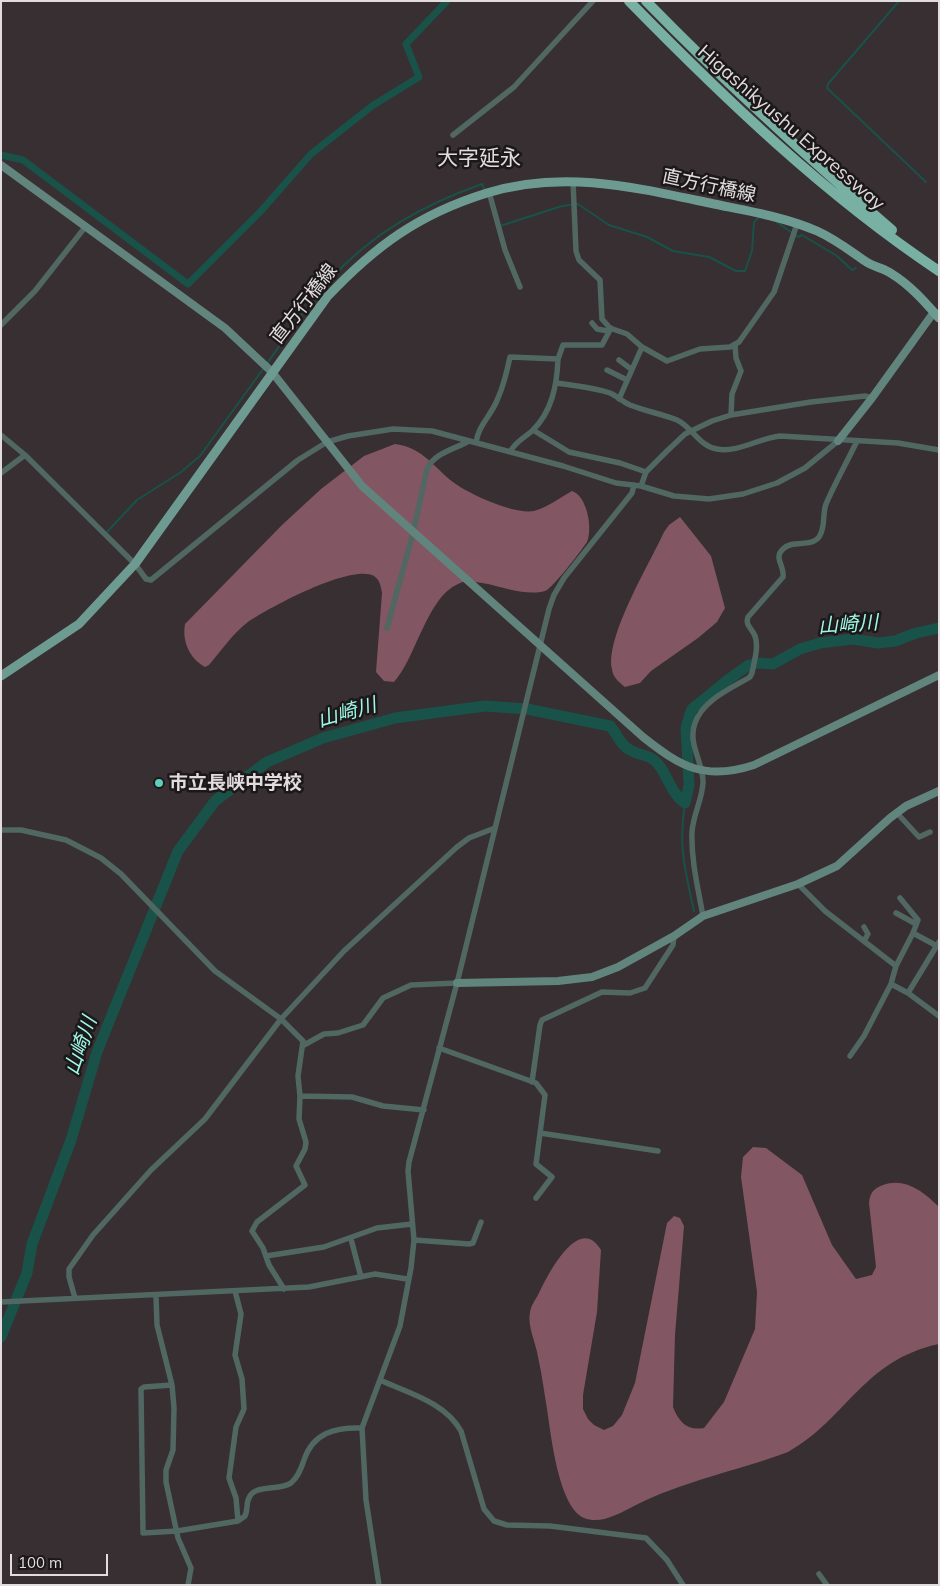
<!DOCTYPE html>
<meta charset="utf-8">
<style>
body{margin:0}
#map{position:relative;width:940px;height:1586px;overflow:hidden;background:#372f31;font-family:Mulish,sans-serif}
canvas{display:block}
.frame{position:absolute;inset:0;border:2px solid #e2dcde;pointer-events:none}
.scale{position:absolute;left:10px;top:1554px;width:98px;height:22px;box-sizing:border-box;border:2px solid #e2dcde;border-top:0;padding-left:6px;font-size:15px;line-height:18px;white-space:nowrap;color:#e2dcde;-webkit-text-stroke:4px #1c1819;paint-order:stroke}
</style>
<div id="map">
<canvas width="940" height="1586"></canvas>
<div class="frame"></div>
<div class="scale">100 m</div>
</div>
<script>
const c = document.querySelector('canvas').getContext('2d');
c.lineJoin = 'round';
function paint(path, color) {
  c.fillStyle = color;
  c.fill(path, 'evenodd');
}
function trace(path, color, width, dash) {
  c.strokeStyle = color;
  c.lineWidth = width;
  c.lineCap = dash ? 'butt' : 'round';
  c.setLineDash(dash || []);
  c.stroke(path);
}
function drawText(font, color, halo, rows, align = 'center') {
  c.font = font + ' Mulish,"Noto Sans JP",sans-serif';
  c.lineWidth = 5;
  c.setLineDash([]);
  c.textBaseline = 'middle';
  c.strokeStyle = halo;
  c.fillStyle = color;
  for (const [text, x, y, turn = 0] of rows) {
    c.save();
    c.translate(x, y);
    c.rotate((+turn || 0) * Math.PI / 180);
    c.textAlign = isNaN(turn) ? turn : align;
    if (halo) c.strokeText(text, 0, 0);
    c.fillText(text, 0, 0);
    c.restore();
  }
}
paint(new Path2D(`
 M395,444c25,3 36,19 54,35 15,13 64,36 85,32 12,-3 27,-14 38,-20 15,5 21,37 15,51 -6,9 -35,47 -42,49 -17,5 -40,-3 -57,-7 -9,-1 -21,-5 -30,0 -31,13 -42,74 -64,98l-10,-1 -8,-9 6,-79c-1,-6 -2,-13 -8,-17 -22,-13 -106,32 -126,46 -15,11 -27,29 -39,43l-4,2c-16,-9 -23,-26 -20,-43l97,-99 39,-36 43,-33z
 M680,517l31,39 14,52 -8,14 -19,16 -47,33 -11,12 -15,4c-6,-5 -12,-9 -13,-18 -7,-32 38,-106 52,-137l5,-7z
 M753,1147l13,1 36,27 30,70 24,34 16,-4 4,-8 -7,-64c1,-10 4,-14 14,-18 22,-8 41,7 56,22v137c-76,16 -92,75 -151,108 -51,19 -105,29 -154,54 -14,7 -33,19 -50,12 -26,-12 -33,-84 -37,-109 -3,-17 -5,-35 -9,-52 -2,-14 -11,-31 -8,-45 1,-6 5,-12 8,-17 9,-19 41,-83 63,-45l-4,62 -14,83v14l5,10 6,6 10,5 9,-4 9,-11 13,-32 32,-160 7,-7 6,2 4,8 -9,109 -2,72c6,15 14,24 31,21l20,-26 31,-73 2,-37 -16,-115 2,-20z`), '#825662');
trace(new Path2D(`
 M899,1l-71,83 -1,4 99,94
 M777,222l21,15 4,-2 35,21 15,14 4,-2
 M500,226l62,-20 16,-2 31,21 38,12 26,14 36,6 27,14h9l7,-20 2,-29 6,-6
 M266,365c20,-28 39,-58 62,-83 42,-48 95,-77 154,-98l3,7
 M106,533l31,-33 44,-28 19,-16 63,-87
 M685,803c-7,42 0,67 9,108`), '#185249', 2);
trace(new Path2D(`
 M1,155l22,5 165,124 73,-73 50,-57 61,-48 47,-29 -13,-33 41,-43`), '#185249', 7);
trace(new Path2D(`
 M1,1337l26,-64 5,-29 39,-104 26,-88 14,-35 67,-166 37,-50 52,-39 56,-24 72,-20 90,-12 42,3 83,17c8,9 10,19 20,24 10,6 20,4 28,14 10,12 14,31 27,39l4,-18 -3,-57 3,-11 3,-8 37,-30 20,-14 9,-2 15,1 27,-15 20,-6 33,-4 25,4 17,-2 21,-8 23,-5`), '#185249', 11);
trace(new Path2D(`
 M453,135l61,-48 79,-86
 M573,181l3,70 3,9 21,20 2,39 8,9 17,6 15,13 25,14 33,-12 30,-2 9,-5 35,-50 23,-68
 M489,192l16,58 15,37
 M592,323l5,6 11,2
 M1,325l34,-34 51,-65
 M558,359l5,-14h39l9,-17
 M619,360l12,9
 M607,370l20,10
 M557,383c18,3 36,4 53,10 7,3 13,9 20,12 15,6 32,9 47,15 15,7 23,27 40,29 21,4 42,-11 63,-13l118,7 41,7
 M619,399l23,-52
 M731,415l1,-21 9,-23 -5,-13 -1,-13
 M533,430l36,22 51,11 26,9
 M1,435l24,20 110,109 11,15 5,1 147,-120 29,-18 21,-6 45,-7 39,2 131,35 53,17 25,3 33,10 35,3 34,-5 34,-11 28,-15 33,-27
 M476,443c2,-18 16,-28 22,-45 6,-13 9,-27 12,-41l48,2c-1,26 -6,53 -26,72 -8,7 -17,11 -22,21
 M1,473l24,-18
 M641,486l5,-14 21,-21 18,-17 27,-13 19,-6 80,-13 54,-6 7,2
 M387,628l26,-95 14,-64c7,-16 28,-20 42,-28
 M897,813l22,24 11,-5
 M1,830h20l45,10 35,18 20,16 94,97 66,48 22,22 -5,35 2,20 -1,23 7,23 -1,7 -9,17 9,19 -48,37 -5,9 11,17 6,17 15,24
 M798,884l27,27 71,55 -5,18 -27,52 -14,20
 M900,898l18,22 -5,13
 M896,913l20,11
 M703,916c-5,-28 -12,-56 -11,-84 1,-17 10,-32 11,-49 1,-20 -16,-39 -8,-60 8,-23 35,-34 55,-46l2,-4c2,-11 7,-26 3,-37 -3,-8 -10,-10 -7,-19l35,-40c2,-11 -10,-19 0,-28 10,-10 28,-1 36,-12 7,-10 3,-22 7,-33 9,-21 21,-42 31,-63
 M864,941l4,-7 -4,-7
 M896,966l17,-33 24,13
 M891,984l17,9 31,23
 M908,993l31,-51
 M304,1045l20,-11 14,-1 25,-8 20,-27 28,-13 46,-2
 M439,1048l97,35 9,12 -9,69 16,13 -16,21
 M532,1082l8,-57 2,-5 60,-28 28,1 15,-5 28,-43 1,-9
 M300,1096l52,1 31,9 41,4
 M540,1133l118,18
 M351,1239l10,38
 M414,1240l55,4 4,-1 8,-21
 M266,1256l58,-9 53,-19 35,-4
 M235,1291l6,23 -6,41 7,24 2,30 -8,18 -7,51 7,20 2,23
 M156,1296l1,29 15,60 2,23 -1,42 -7,20v12l12,56 13,30 -3,17
 M75,1298l-6,-21v-8l24,-34 58,-65 54,-51 76,-100 63,-68 113,-104 12,-9 26,-10
 M1,1302l308,-15 66,-13 32,5
 M380,1380c28,13 65,22 81,51l23,78 10,12 13,4 43,1 96,12 21,22 16,25
 M172,1385l-28,2 -3,2 2,144 34,-2 61,-10 7,-5c3,-6 1,-13 4,-18 5,-14 31,-7 42,-15 7,-6 10,-14 13,-23 9,-27 31,-33 58,-32
 M819,1574l8,11
 M379,1585l-13,-85 -4,-72 38,-102 11,-58 3,-28 -6,-69 1,-9 48,-179 92,-374 5,-14 10,-17 68,-85 2,-8`), '#516762', 5.5);
trace(new Path2D(`
 M1,165l224,163 47,44 90,114 281,251c38,30 62,44 111,28l185,-90
 M838,441l34,-43 62,-86
 M457,983l101,-2 34,-4 26,-10 56,-31 29,-20 95,-32 39,-18 53,-48 16,-12 33,-15`), '#61857d', 8);
trace(new Path2D(`
 M1,676l78,-52 56,-60 192,-267c48,-51 92,-83 160,-104 77,-24 151,-5 227,11 34,7 71,13 103,27 18,8 32,19 48,30 8,6 19,7 27,13 18,11 33,28 47,44`), '#6d9b92', 9);
trace(new Path2D(`
 M629,1c96,98 196,194 310,270
 M646,1c78,80 161,156 246,229`), '#78b0a4', 10);
for (const [x, y, r, color] of [
 [159,783,5,"#5cceba"]
]) {
  const dot = new Path2D();
  dot.arc(x, y, r, 0, 2 * Math.PI);
  c.fillStyle = color;
  c.fill(dot);
  trace(dot, '#1c1819', 2);
}
drawText('19px', '#e2dcde', '#1c1819', [
 ["Higashikyushu Expressway",791,128,41],
 ["直方行橋線",709,186,12],
 ["直方行橋線",304,304,-52]
]);
drawText('bold 19px', '#e2dcde', '#1c1819', [
 ["市立長峡中学校",169,783]
], 'left');
drawText('italic 20px', '#9df9e7', '#1c1819', [
 ["山崎川",848,625,-4],
 ["山崎川",347,713,-16],
 ["山崎川",81,1046,-71]
]);
drawText('21px', '#e2dcde', '#1c1819', [
 ["大字延永",479,159]
]);
</script>
